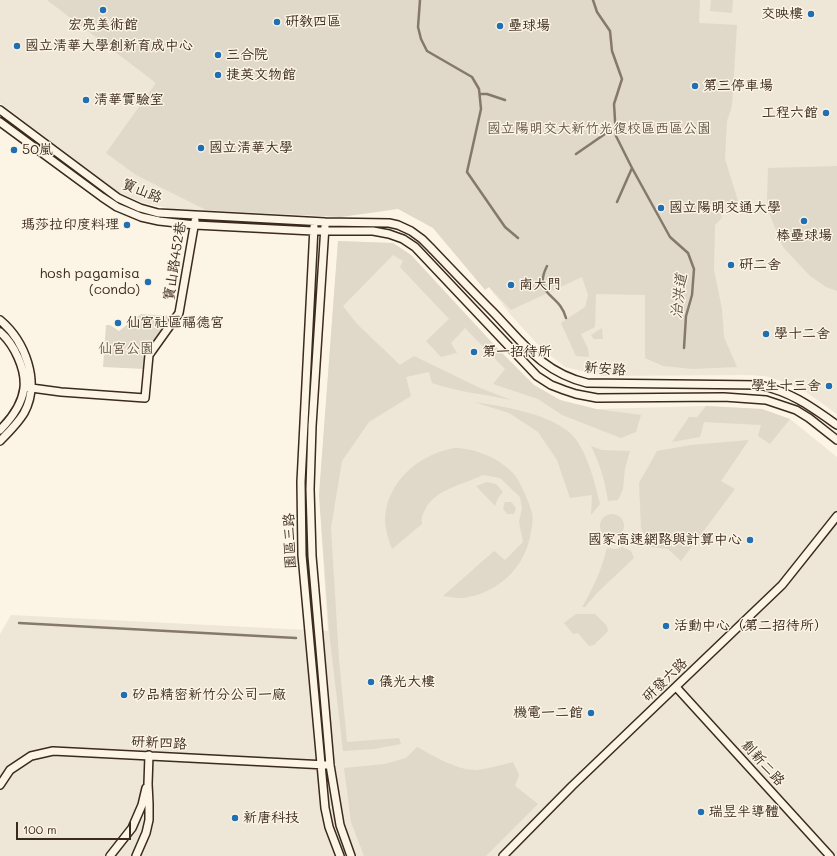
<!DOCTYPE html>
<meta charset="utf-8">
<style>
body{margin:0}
#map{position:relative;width:837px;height:856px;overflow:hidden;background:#fcf5e5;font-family:Mali,sans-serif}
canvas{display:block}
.scale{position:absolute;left:16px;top:822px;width:115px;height:18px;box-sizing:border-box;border:2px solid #3b2a1e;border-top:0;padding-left:5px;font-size:12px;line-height:14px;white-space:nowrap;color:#3b2a1e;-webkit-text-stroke:3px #fcf5e5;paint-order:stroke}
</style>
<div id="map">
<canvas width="837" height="856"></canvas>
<div class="scale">100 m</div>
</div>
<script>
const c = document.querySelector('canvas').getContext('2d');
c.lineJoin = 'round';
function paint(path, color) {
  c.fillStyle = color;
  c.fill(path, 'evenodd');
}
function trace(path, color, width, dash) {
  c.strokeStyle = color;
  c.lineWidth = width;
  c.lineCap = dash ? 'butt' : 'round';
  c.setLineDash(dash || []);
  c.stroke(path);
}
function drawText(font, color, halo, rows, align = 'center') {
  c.font = font + ' Mali,"LXGW WenKai TC",sans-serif';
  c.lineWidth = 3;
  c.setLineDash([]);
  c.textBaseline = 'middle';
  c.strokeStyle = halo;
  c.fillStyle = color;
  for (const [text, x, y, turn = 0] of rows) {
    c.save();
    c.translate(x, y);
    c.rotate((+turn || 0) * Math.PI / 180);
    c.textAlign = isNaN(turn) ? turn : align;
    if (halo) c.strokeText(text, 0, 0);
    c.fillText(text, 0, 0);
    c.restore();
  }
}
paint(new Path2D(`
 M0,0h346l-5,217 -169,-8 -28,-6 -25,-10 -119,-90z
 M386,0h451v414l-31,-22 -28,-12 -14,-4 -17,-1 -146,1 -36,-9 -24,-19 -31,-34 -26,-33z
 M338,241l55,2 18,12 86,93 37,37 26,15 36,9 110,-3 56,3 28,10 47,38v399h-837v-222l11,-19 317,16 -9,-136z`), '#eee6d6');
paint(new Path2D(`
 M47,0h653l-1,23 38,2 -5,81 -5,15 -2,38 14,45 -18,9 1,5 -7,7 -1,45 8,39 2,28 13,30 -44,2 -30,-3 -18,-8v-63l-49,-1 -1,33 -14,7 7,15 1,8 -13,-1 -15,-33 24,-16 3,-12 -6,-18 -71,33 -22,-23 -4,3 -52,-62 -35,-19 -57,8 -135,-7 -70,-35 -30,-22 50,-70z
 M711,0h22l-1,13 -22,-2z
 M837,166v125l-11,-4 -16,-11 -27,-29 -14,-34 -2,-15 1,-30z
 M338,241l55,2 18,12 86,93 37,37 26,15 36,9 45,6 -5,17 -15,6 -59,-23 -24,-16 -45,-15 12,-15 -40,-41 -14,15 6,10 -16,4 -15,-16 23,-22 -49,-52 3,-6 -10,-6 -50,51 14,18 43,41 14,-9 66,32 31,12c-27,-6 -54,-8 -79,-17l-3,-11 -23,5 5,19 -42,26 -27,39 -11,67 8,132 8,82 52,-4 2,6 -27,5 -31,2 -14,-120 -10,-136z
 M141,314l31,2 -26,39 -1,14 -42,-2 3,-42h4l9,6z
 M602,328l1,11h-9l-3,-4z
 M474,402c28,4 72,11 95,30 17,14 26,51 31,72l-9,11 1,-20 -22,3 -13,-38 -19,-28 -29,-19z
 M706,406l56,3 28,10 -20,25 -12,-8 3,-11 -57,-3 -4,15 -28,5 17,-25h8z
 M749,440l-28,41 14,8 -54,72 -13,-12 -17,-2 -10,-19 -2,-45 18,-32 34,-6z
 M591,446l11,4 28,1 -5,17 -2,21 -5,11 -10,1c-3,-20 -8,-37 -17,-55z
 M454,448c20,0 43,9 58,24 8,8 17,30 20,41 2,8 -1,17 -2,24 -6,29 -28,51 -56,59 -4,0 -8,2 -12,2 -6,0 -13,-1 -19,-2l51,-45 11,9 18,-18 -4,-20 3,-14 -2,-11 -20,-19 -17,-3c-20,10 -50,14 -59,37 -2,4 -3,7 -2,12l-30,25c-4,-10 -7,-20 -7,-30 1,-28 21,-52 45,-63 7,-4 16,-6 24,-8z
 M487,482l9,2 7,8 -5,6 -3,8 -19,-20z
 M505,502h6l5,6 -2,6h-7l-4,-6z
 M600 526a12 12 0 1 1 24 0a12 12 0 1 1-24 0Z
 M622,547l9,4 3,7 -37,35 -12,14h-3c12,-20 19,-36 25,-59l9,1z
 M576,614h19l12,12 1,5 -14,14 -5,1 -11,-13 -5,1 -9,-11z
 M417,747c17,9 39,23 59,23 12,-1 25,-5 37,-8l6,13 -4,11 23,18 -52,52h-122l-13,-34 -7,-54 41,-4 21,-6z`), '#e0d8c8');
trace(new Path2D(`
 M420,0l-2,27 3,12 6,12 45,26 7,12 2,20 -14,63 38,55 13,11
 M593,0l4,12 13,19 2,20 10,28 -8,25 2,32 16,32 38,69 18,16 6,16 -2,26 -6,21 -2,32
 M480,94h7l18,6
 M576,154l39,-27
 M617,202l15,-34
 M547,266c-15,30 13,27 19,52
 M19,623l277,15`), '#85796b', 2.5);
const minor = new Path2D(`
 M0,110l118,88 22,10 18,5 167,9 64,1 9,2 13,6 11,8 9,9c21,22 41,43 62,64 30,31 49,60 94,71l173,2c33,8 50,21 77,40
 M0,122l102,75 15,10 24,10 18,4 36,4 118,6h60l16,3 14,5 12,8 122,129 14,9 13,5 12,4 21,4 127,-1 42,3 30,10 13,8 28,22
 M325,226l-13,200 -2,63 2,67 18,209 10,60 11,31
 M314,227l-13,255 1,73 23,253 4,19 11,29
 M0,320c25,21 41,62 24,93 -6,10 -15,19 -24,28
 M0,332c14,12 26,37 24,56 -2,16 -13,31 -24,42
 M24,387l37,5 84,6 4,-43 30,-42 16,-92
 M676,687l154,169
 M0,785l10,-15 21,-14 22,-5 273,14
 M110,856l22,-28 10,-23 4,-17
 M136,856l10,-23 3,-13v-16l-1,-20 1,-29
 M503,856l69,-70 210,-201 55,-69`);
trace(minor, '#3b2a1e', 10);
trace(minor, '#fcf5e5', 7);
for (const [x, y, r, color] of [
 [103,10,4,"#1f6fb2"],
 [811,14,4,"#1f6fb2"],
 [277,22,4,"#1f6fb2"],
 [500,26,4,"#1f6fb2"],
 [17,46,4,"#1f6fb2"],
 [218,55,4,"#1f6fb2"],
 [218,75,4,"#1f6fb2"],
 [695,86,4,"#1f6fb2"],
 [86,100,4,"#1f6fb2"],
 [826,113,4,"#1f6fb2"],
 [201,148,4,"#1f6fb2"],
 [14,150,4,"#1f6fb2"],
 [661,208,4,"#1f6fb2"],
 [804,221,4,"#1f6fb2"],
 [127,225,4,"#1f6fb2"],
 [731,265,4,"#1f6fb2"],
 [148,282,4,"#1f6fb2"],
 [511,285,4,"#1f6fb2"],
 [118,323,4,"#1f6fb2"],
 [766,334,4,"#1f6fb2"],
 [474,352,4,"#1f6fb2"],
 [829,386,4,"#1f6fb2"],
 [750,540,4,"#1f6fb2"],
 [666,626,4,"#1f6fb2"],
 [371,682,4,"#1f6fb2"],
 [124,695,4,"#1f6fb2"],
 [591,713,4,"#1f6fb2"],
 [701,812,4,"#1f6fb2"],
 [235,818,4,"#1f6fb2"]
]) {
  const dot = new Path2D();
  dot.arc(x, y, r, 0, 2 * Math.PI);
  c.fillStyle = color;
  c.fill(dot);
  trace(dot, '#fcf5e5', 1.5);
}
drawText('14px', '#3b2a1e', '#fcf5e5', [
 ["交映樓",803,14,"right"],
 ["研教四區",285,22],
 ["宏亮美術館",103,25,"center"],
 ["壘球場",508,26],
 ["國立清華大學創新育成中心",25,46],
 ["三合院",226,55],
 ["捷英文物館",226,75],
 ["第三停車場",703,86],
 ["清華實驗室",94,100],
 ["工程六館",818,113,"right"],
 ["國立清華大學",209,148],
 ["50嵐",22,150],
 ["國立陽明交通大學",669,208],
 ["瑪莎拉印度料理",119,225,"right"],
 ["棒壘球場",804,236,"center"],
 ["研二舍",739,265],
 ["hosh pagamisa",140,274,"right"],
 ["(condo)",140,290,"right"],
 ["南大門",519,285],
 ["仙宮社區福德宮",126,323],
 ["學十二舍",774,334],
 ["第一招待所",482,352],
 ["學生十三舍",821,386,"right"],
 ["國家高速網路與計算中心",742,540,"right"],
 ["活動中心（第二招待所）",674,626],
 ["儀光大樓",379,682],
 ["矽品精密新竹分公司一廠",132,695],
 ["機電一二館",583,713,"right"],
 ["瑞昱半導體",709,812],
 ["新唐科技",243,818]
], 'left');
drawText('14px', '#645648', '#fcf5e5', [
 ["國立陽明交大新竹光復校區西區公園",599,129],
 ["仙宮公園",126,349]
]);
drawText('14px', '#3b2a1e', '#fcf5e5', [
 ["寶山路",142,191,22],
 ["寶山路452巷",175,261,-81],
 ["新安路",605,369,4],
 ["園區三路",290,541,-92],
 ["研發六路",665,680,-44],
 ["研新四路",159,743,3],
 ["創新二路",763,763,48]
]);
drawText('italic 15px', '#605144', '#fcf5e5', [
 ["治洪道",679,296,-83]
]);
</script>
